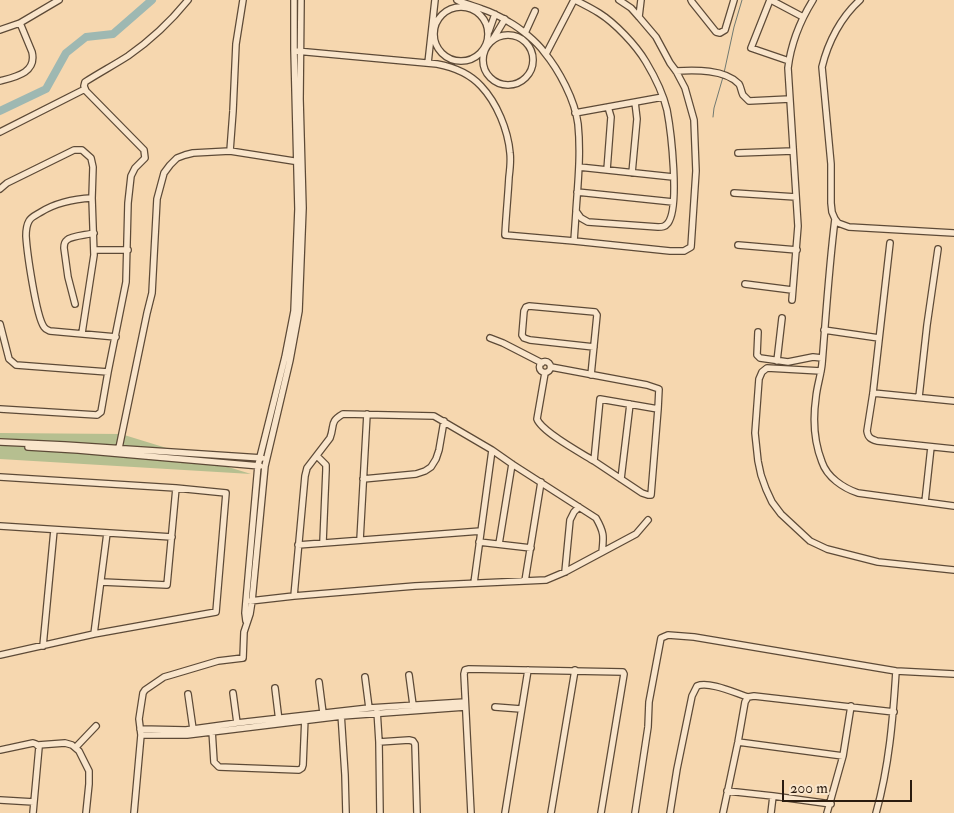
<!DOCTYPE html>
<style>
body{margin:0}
#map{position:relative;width:954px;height:813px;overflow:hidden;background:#f6d7af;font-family:"IM FELL Double Pica",serif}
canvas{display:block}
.scale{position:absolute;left:782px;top:780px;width:130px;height:22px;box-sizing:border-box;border:2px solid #2a1b0f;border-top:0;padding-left:6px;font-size:15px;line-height:18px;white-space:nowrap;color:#2a1b0f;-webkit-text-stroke:4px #f9e5cb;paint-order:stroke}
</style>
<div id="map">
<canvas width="954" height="813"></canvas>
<div class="scale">200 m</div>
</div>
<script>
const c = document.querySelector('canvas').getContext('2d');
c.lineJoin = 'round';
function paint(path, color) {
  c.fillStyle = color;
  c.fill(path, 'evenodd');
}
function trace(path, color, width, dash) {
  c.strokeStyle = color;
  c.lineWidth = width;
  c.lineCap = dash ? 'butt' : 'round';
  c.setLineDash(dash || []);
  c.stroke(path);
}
paint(new Path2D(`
 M0,433l121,1 130,40 -251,-15z`), '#b6bf90');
trace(new Path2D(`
 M724,73l10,-46 8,-27
 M713,117l1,-9 9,-31`), '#707971', 1);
trace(new Path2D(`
 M0,111l46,-22 20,-36 20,-16 27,-3 39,-34`), '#9eb8b2', 8);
const minor = new Path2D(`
 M457,0c8,4 17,6 25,9 9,3 19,8 27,13 11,6 28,20 35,30 15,18 31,48 34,72 3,29 0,58 -2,87l5,7 7,4 70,5c4,0 7,0 10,-4 12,-16 3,-92 -1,-113 -4,-17 -12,-33 -21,-48 -10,-17 -31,-39 -47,-49 -8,-5 -16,-9 -24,-13
 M691,0l1,2 24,30 4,1 5,-3 9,-30
 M770,0l-19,48 38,13
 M771,0l32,17
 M860,0c-19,17 -32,42 -38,67l9,97v39l1,9 3,7 3,4 11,4 105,6
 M434 34a27 27 0 1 1 54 0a27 27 0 1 1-54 0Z
 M639,17l2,-17
 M0,30l20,-7 39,-23
 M489,31l6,-17
 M525,33l10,-22
 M483 60a25 25 0 1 1 50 0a25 25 0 1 1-50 0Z
 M493,39l12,-20
 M296,51l141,13c16,3 33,10 44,22 16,17 27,44 29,67 1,8 0,16 -1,24 -1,19 -3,38 -4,58l69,6 2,-29
 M546,54l28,-54
 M428,63l7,-63
 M676,71c19,-1 49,-2 63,13 2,3 2,7 4,11 2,2 4,4 6,6l41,-2
 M0,81c15,-4 37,-8 32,-29l-12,-29
 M575,113l88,-16
 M0,132l85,-43
 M230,151l3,-40 3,-67 7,-44
 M738,153l55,-2
 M579,167l94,10
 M607,170l4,-53 -3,-10
 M632,173l5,-54 -2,-17
 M0,189l7,-6 67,-33h8l9,8 2,9 -1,31 2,57 -12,78
 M577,192l96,10
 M734,193l62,4
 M92,198c-19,1 -35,4 -51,14 -5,3 -10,5 -12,9 -3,5 -3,11 -3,15 1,16 10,80 18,91 2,3 3,3 6,4l66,6
 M835,219c-6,48 -9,96 -13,145 -1,11 -5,22 -6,33 -3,21 -2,45 6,65 5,15 21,26 36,31l96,13
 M574,241l96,10h14l7,-4 5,-76 -2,-51 -9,-32 -9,-17 -6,-8 -14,-26 -17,-20 -8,-9 -12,-8
 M890,243l-17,150 -6,38c1,7 4,8 10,10l77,8
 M738,245l59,5
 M94,250h34
 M745,284l47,6
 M792,300l6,-74 -10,-158c3,-25 12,-47 25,-68
 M75,304l-7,-27 -4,-29c0,-3 0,-6 3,-8 4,-4 20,-5 27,-7
 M0,324l9,35 7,6 92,7
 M824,330l55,8
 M758,332l-1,23 3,3 28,4 25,-5 9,1
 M490,338l13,5 39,20
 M777,361l5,-43
 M539.5 367a5.5 5.5 0 1 1 11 0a5.5 5.5 0 1 1-11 0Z
 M551,367l96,18 12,4 -1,20
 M821,371l-54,-3 -5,4 -3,7 -4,54 3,28 3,14 5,14 6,13 9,12 29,27 17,8 51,13 76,8
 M545,373l-8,46c5,13 44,34 57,42
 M591,375l6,-60 -2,-3 -66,-6 -3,1 -2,4 -2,24 2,3 6,2 64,7
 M873,393l81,8
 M919,397l8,-72 11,-76
 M600,399l58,10 -7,86h-3l-6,-2 -48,-32z
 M0,409l97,6 4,-3 7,-40 18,-90 2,-79 3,-27 4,-8 10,-10 -1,-8 -58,-59 -2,-5 1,-4c14,-9 29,-17 43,-26 23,-16 43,-35 60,-56
 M0,442l65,3 197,13
 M28,447l50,3 182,16
 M119,448l28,-135 5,-20 5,-94 7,-26 6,-8 7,-7 8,-3 8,-2 37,-2 70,11
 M492,450l-58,-34 -91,-2c-14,8 -8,11 -13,24l-23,30 -2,8 -11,120 121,-10 131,-6 19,-8 71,-38 12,-14
 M317,456l9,9v5l-3,72
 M0,477l176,11 50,5 -10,119 -122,22 -94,21
 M363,479l53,-5 9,-3 6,-4 5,-8 3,-9 5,-29
 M621,479l9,-75
 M925,502l6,-55
 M0,526l172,11
 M360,540l7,-126
 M479,542l52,6
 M499,544l13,-80
 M298,545l183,-14
 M565,572l5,-52 4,-8 5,-5
 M525,581l16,-99
 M102,582l65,3 9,-97
 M474,583l18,-133 20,14 84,54c8,14 8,18 6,34
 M250,601l44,-5
 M246,621l-1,-8 1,-12 12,-136 27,-108 9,-46 4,-102 -4,-159v-50
 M94,634l13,-101
 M43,646l11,-116
 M409,675l4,30
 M365,677l4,31
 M319,682l4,31
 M275,688l4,33
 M233,693l4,30
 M188,694l5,35
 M495,707l26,2
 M377,710l2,32 1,71
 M341,713l4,62 1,38
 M140,729l46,1 51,-7 132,-15 96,-6
 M212,730l2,32 5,5 80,3 3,-2 1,-3 2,-48
 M141,735h46l155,-19 123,-9
 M379,742l30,-2 4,1 2,3 2,69
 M738,742l105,14
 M38,745l27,-2 7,2 7,6 10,20v13l-3,29
 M76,747l20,-21
 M0,750l33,-7 3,1 3,3 -6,66
 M727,791l46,5 58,8
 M0,800l34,2
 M134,813l7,-78 -2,-16 4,-26 2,-3 19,-13 7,-2 47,-14 25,-3 1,-26 6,-18 2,-13 13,-135 25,-106 9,-49 4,-103 -3,-109 1,-99
 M471,813l-7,-139 1,-4 4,-1 154,3 1,2 -23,139
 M505,813l23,-143
 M551,813l24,-143
 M635,813l13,-86 1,-25 12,-64 7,-3 26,2 202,34 58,3
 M670,813l7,-44 15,-73 5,-10c12,-5 38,7 51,11
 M723,813l15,-71 7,-40 3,-5 6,-1 140,16
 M771,813l2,-17
 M827,813l16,-57 8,-50
 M876,813c13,-46 17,-94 20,-142`);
trace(minor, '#5d4a37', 8);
trace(minor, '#f9e5cb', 5.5);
</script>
